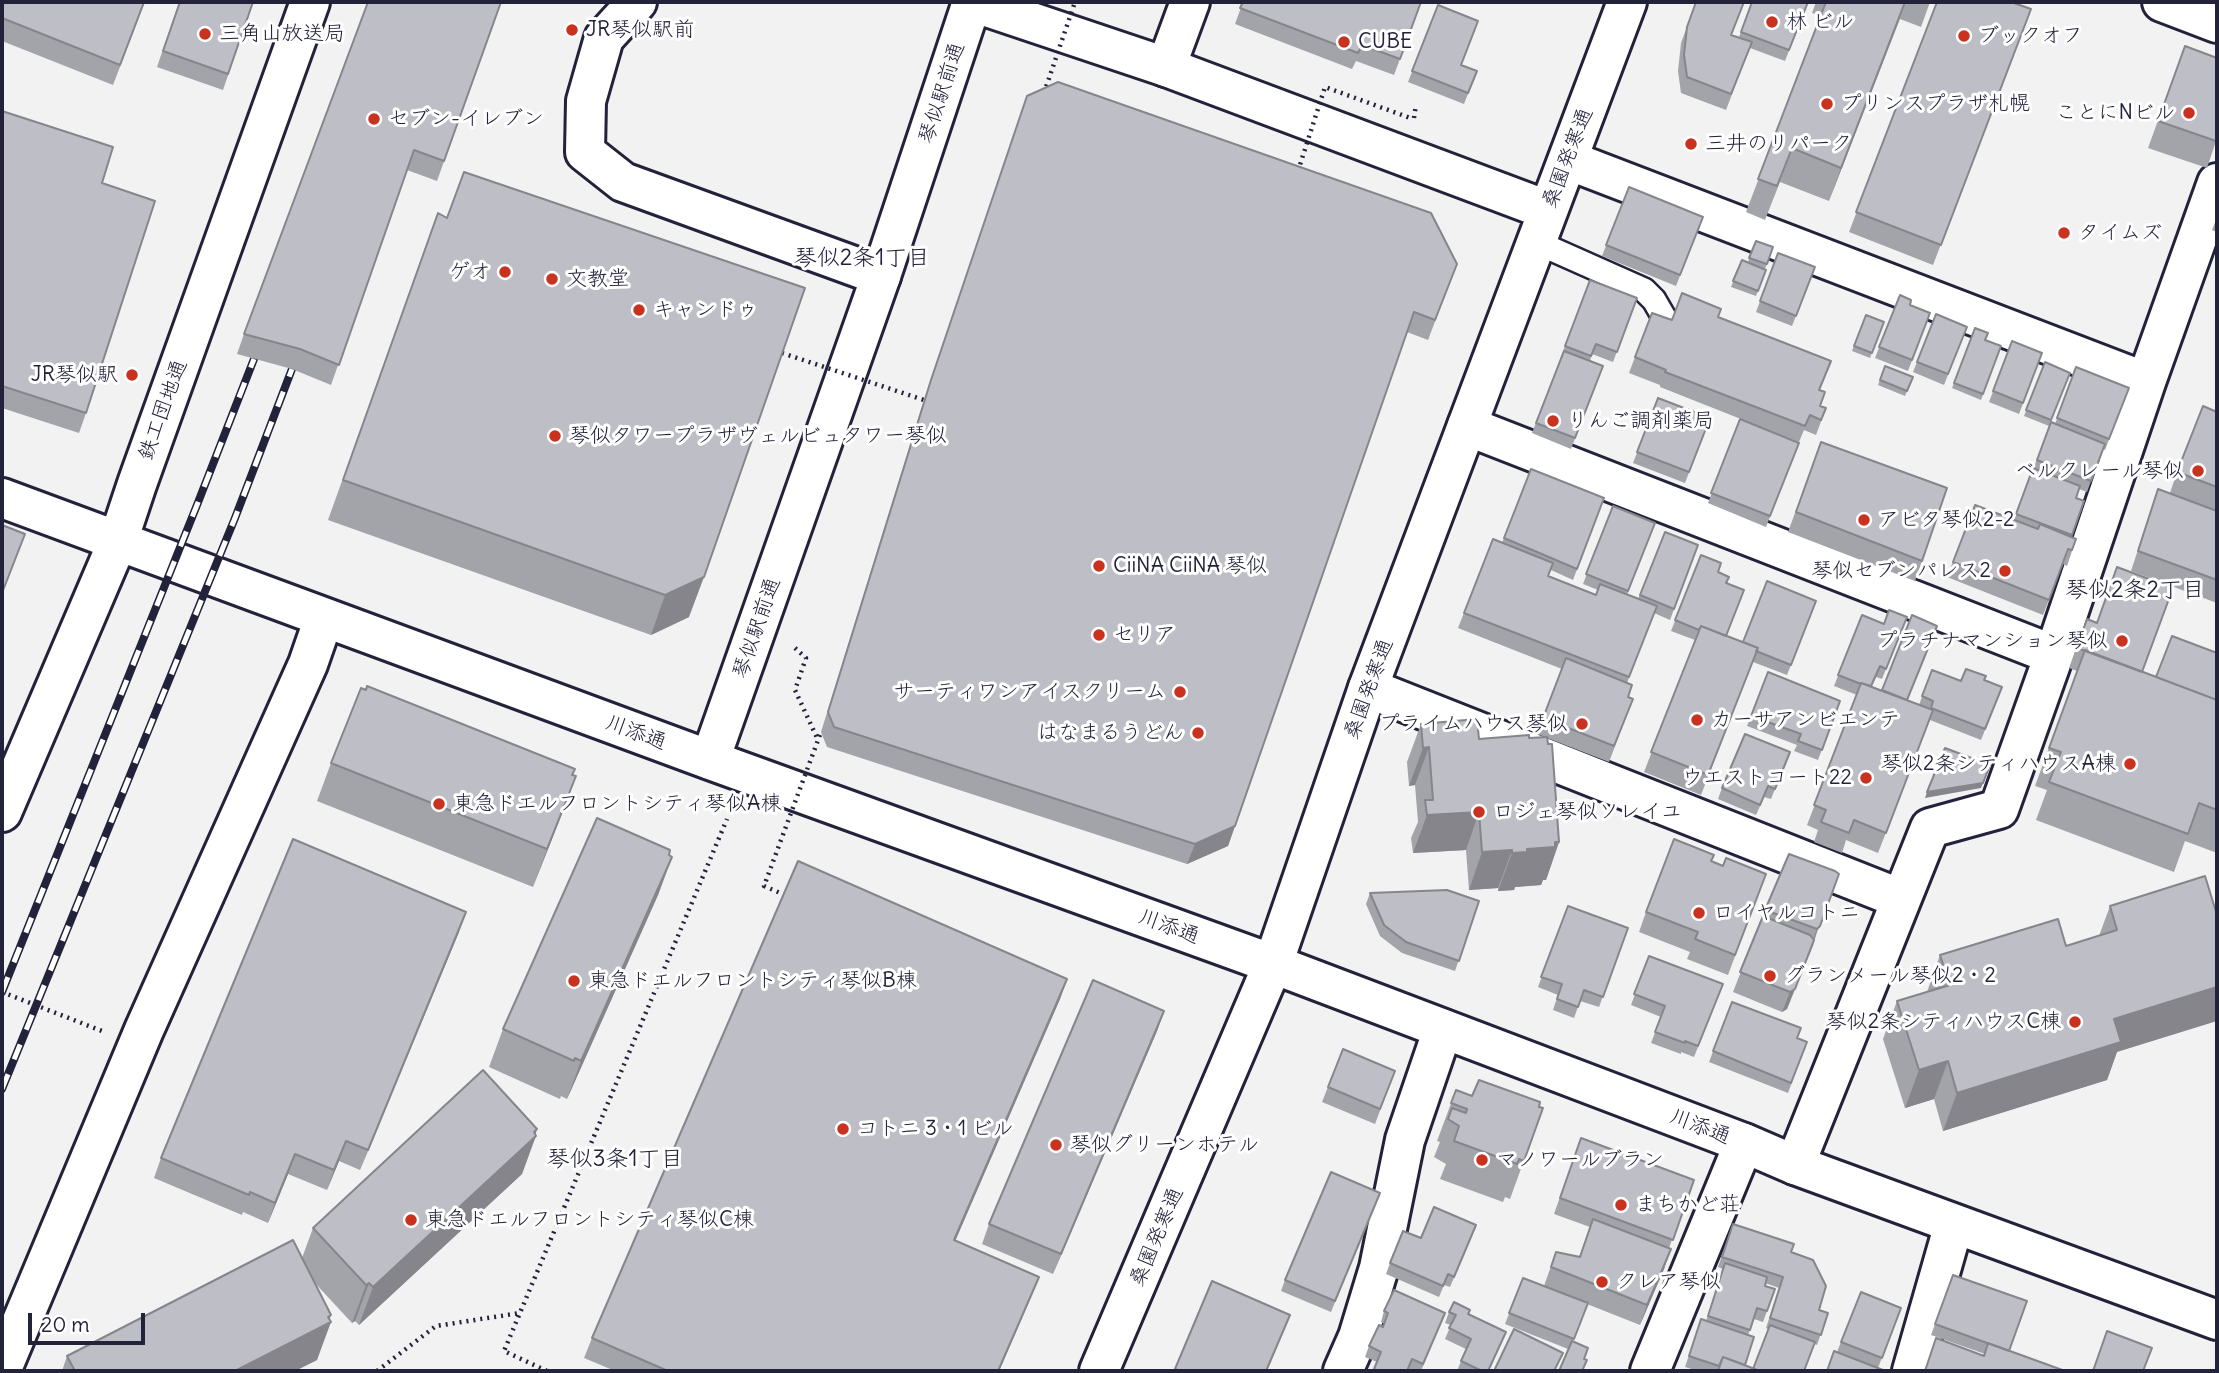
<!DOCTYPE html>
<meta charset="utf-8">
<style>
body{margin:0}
#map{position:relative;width:2219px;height:1373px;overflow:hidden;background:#f2f2f3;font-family:Delius,sans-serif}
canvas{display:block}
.frame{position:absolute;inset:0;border:4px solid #22223b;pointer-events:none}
.scale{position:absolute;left:28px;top:1313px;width:117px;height:32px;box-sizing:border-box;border:4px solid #22223b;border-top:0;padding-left:9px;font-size:21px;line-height:24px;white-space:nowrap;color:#22223b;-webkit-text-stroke:5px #fff;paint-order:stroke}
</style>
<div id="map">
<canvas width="2219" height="1373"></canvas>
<div class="frame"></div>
<div class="scale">20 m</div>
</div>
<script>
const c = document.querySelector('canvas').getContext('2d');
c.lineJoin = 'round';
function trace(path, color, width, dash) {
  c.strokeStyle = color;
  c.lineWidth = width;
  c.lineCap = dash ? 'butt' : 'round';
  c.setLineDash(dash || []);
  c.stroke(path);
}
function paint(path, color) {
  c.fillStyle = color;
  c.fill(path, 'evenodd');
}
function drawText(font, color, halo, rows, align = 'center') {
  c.font = font + ' Delius,"Klee One",sans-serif';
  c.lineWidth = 6;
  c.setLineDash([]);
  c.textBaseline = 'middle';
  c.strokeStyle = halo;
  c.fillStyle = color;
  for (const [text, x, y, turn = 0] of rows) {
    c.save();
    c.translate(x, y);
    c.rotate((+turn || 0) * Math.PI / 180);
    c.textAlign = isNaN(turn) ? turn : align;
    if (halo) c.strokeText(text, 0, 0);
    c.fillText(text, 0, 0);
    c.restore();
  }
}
const lane = new Path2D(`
 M1536,242l108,48 10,10 11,19`);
const street = new Path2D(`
 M637,2l-33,36 -18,63 -1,51 38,30 258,94
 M1166,67l24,-65
 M1568,160l578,222
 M1467,426l587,229 92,-273 71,-199
 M2,498l116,43
 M1368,688l533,211
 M1795,1165l135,-337 69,-19 55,-154
 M2,1369l142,-339 164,-366 16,-46
 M1343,1371l15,-34 21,-69 26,-128 38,-111
 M1650,1371l94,-228
 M1912,1371l42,-147`);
const secondary = new Path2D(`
 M2162,2l55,21
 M118,541l592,219 563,204 471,179 51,22 422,155
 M710,760l171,-484 91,-274 194,65 381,143
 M2,812l116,-271 19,-57 173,-482
 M1099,1371l174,-407 95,-276 259,-686`);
trace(lane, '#22223b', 28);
trace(street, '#22223b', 44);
trace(secondary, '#22223b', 44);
trace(new Path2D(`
 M1414,118l2,-13
 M795,648l11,10 -11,32 23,50
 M2,992l100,39
 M377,1371l59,-45 84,-13
 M547,1371l-43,-20 223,-532`), '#22223b', 4.5, [2, 5]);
trace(lane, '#fff', 23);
trace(street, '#fff', 38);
trace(secondary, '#fff', 38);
const rail = new Path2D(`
 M2,992l195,-487 57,-146
 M2,1089l233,-571 57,-149`);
trace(rail, '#22223b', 8);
trace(rail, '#fff', 5, [16]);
trace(new Path2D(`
 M1044,93l31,-91
 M1298,171l27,-84 88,32
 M782,353l142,47
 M785,895l-21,-9 57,-154`), '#22223b', 4.5, [2, 5]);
paint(new Path2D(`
 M2,2h143l-32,83 -111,-44z
 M179,2h74l-30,88 -66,-23z
 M501,2l-64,179 -30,-11 -76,215 -39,-16 -55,-15 7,-20z
 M1243,2h178l-27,73 -38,-14 -4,8 -117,-45z
 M1696,2l35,33 8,2 13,-35h56l-23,59 -35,-13 -24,62 -45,-17 -3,-22 3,-28z
 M1816,2h114l-9,25 -21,-8 -71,182 -49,-19 -15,38 -19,-8 75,-196 -9,-3z
 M1937,2l94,7 -98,256 -84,-33z
 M1438,5l24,60 15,6 -13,33 -56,-22z
 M2185,46l32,92 -10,30 -59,-20z
 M2,111l84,302 -7,20 -77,-25z
 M1020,116l437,148 -29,76 -21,-8 -179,514 -41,18 -360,-117 -6,-15 103,-332z
 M1629,187l74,30 -27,69 -74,-30z
 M438,213l251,404 -38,18 -323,-115z
 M2217,217v15l-5,-2z
 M1756,241l17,6 -8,22 1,1 -10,26 -25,-9 11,-27 6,2z
 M1778,253l37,14 -23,59 -36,-14z
 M1900,295l10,10 20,8 -22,58 -33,-13z
 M1637,298l-24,64 -21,-8 -2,7 13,5 -32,83 -39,-16 33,-87z
 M1936,314l31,13 -23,58 -31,-13z
 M1866,315l18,7 -14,36 -18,-7z
 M1719,317l101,73v16l6,2 -10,27 -12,-5 -5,12 -139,-55v-2l-31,-12 6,-16 37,-37z
 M1975,328l11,12 15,6 -20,54 -29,-12z
 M2012,341l30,12 -23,61 -30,-12z
 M2045,362l25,11 -21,53 -25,-10z
 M1885,366l28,11 -8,19 -27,-11z
 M2076,367l53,21 -24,62 -2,-1 -16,43 -8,-3 -3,9 8,3 -13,36 5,2 -9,27 -4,-2 -20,51 -96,-38 28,-72 39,15 37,-98 4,2z
 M1658,398l52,20 -25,65 -52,-20z
 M2217,412v191l-86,-32 27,-82 12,4 7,-21z
 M1740,419l59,24 -33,84 -58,-24z
 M1821,442l101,119 -7,20 -127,-49z
 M1604,498l-31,82 -22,-10 -3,6 48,19 2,-5 -15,-6 30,-78 42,17 -28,72 11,4 27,-67 33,13 -28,75 -16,-7 -27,70 1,14 5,2 -24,63 -62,-24 12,104 -13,38h-3l-2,5 -26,2 -1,3 -16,1v-3l-29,2 -3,-40 -53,3 -2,-15 7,-16 -3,-37 -6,1 -2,-24 14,-38 58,15 50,-1 16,-1 -8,-3 25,-65 -104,-41 35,-89 9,4 2,-5z
 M1701,555l17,17 11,5 -2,6 -1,53 17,6 73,-41 -29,74 -34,-13 -52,133 -57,-23 51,-132 -24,-9z
 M1862,615l22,9 23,-7 -25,62 -6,-2 -4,9 47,19 13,-35 29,11h23l18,6 -21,53 -51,-20 -52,133 -32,-13 -4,13 -28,-11 4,-12 -11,-5 50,-130 -23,-9z
 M2087,619l55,53 14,5 61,-24v200l-32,-12 -11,31 -138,-52 11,-30 -12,-4 42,-115 -8,-3z
 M1768,672l72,29 -22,59 -24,-9 3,-6 -50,-19z
 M1790,752l-19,47 -7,-2 -8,18 -38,-16 4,-11z
 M331,763l241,12 4,1 -43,111 -216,-86z
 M669,855l3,2 -14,38 -91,204 -6,-3 -1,3 -71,-32 14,-38z
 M1711,861l12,5 43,8 -38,101 -41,-16 3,-7 -51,-20 7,-20z
 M1835,871l-22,75 -26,63 -5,3 -49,-20 32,-82z
 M2205,876l-88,176 -10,28 -164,51 -9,-32 -29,9 -22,-69 14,-38 30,-9 13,-37 126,-9 33,-10 11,-30z
 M1370,893l109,8 -24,70 -53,-18 -22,-17 -14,-32z
 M1568,906l60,22 -29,79 -19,-6 -6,17 -21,-8 5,-15 -20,-8z
 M459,932l-99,238 -21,-9 -12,29 -39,-16 -20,49 -25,-11 -1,3 -88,-37 7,-20z
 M1649,956l74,28 -29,73 -13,-5v2l-30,-11 10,-26 -30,-12z
 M1067,979l-7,20 -105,241 76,57 -32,74h-384l-31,-13 8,-20z
 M1732,1002l65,36 10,4 -19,51 -79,-31z
 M1164,1011l-7,20 -104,243 -71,-30 7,-20z
 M1343,1049l52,22 -20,53 -53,-22z
 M1456,1090l16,6 71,12 -33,91 -5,-2 -2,5 -63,-23 6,-15 -12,-7 6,-15 -3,-1z
 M537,1129l-15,45 -163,151 -4,-4 -3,2 -38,-41 17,33 -14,45 -22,11h-233l5,-15 235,-98 11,-30z
 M1581,1138l113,42 -25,68 -5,21 -24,56 -53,-21 -14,37 -5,8 -63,-25 18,-46 21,8 12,-34 23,5 11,-30 -36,-13z
 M1380,1193l-49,119 -50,-21 4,-11z
 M1733,1224l58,28 28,58 9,3 -11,32 -3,-1 -10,27h-106l-13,-4 16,-48 5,2 17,-52 -5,-2zM1765,1283l14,5 -13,40 2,1 -15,40 -8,-4 3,-30 6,-16 9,3 12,-33 -10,-3z
 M1472,1236l-22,51 -6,-2 -5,12 -53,-23 4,-11 31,-25z
 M1953,1275l56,76 -25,4 1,-1 -54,-19z
 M1861,1292l40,16 -23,60 -41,-16z
 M1384,1311l61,2 -24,58h-9l-4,-1 -1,1h-34l4,-9 -12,-5 4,-11 14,-19 1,-3 -3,-2z
 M1449,1312l19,2 38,18 -17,39h-32l9,-22 -21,-10 6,-14 -6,-2z`), '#a3a3aa');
paint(new Path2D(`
 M1906,2l-77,199 12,-33z
 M704,577l-15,40 -38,18 14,-40z
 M1429,747l-14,38 -6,1 14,-38z
 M576,776l-14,38 -29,73 14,-38z
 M1983,783l-2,5 -56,10 2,-6z
 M1479,812l-13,38 -53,3 14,-38z
 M1235,826l-7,20 -41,18 8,-20z
 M1555,842h4l-13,38h-3l-2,5 -26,2 -1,3 -16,1 14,-38z
 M1512,850l-14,38 -29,2 13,-38z
 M672,857l-14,38 -91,204 14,-38z
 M1839,874l-52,135 -5,3 8,-20 19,-43z
 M466,912l-7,20 -99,238 8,-20z
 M1067,979l-7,20 -113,261 7,-20z
 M2217,987v34l-100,31 -10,28 -164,51 14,-38 157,-74z
 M1164,1011l-7,20 -104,243 8,-20z
 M1948,1061l-14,38 -29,9 14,-38z
 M537,1129l-3,9 2,-2 -14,38 -163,151 14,-38z
 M346,1141l-7,20 -12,29 7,-20z
 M295,1154l-7,20 -20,49 7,-20z
 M1671,1249l-7,20 -24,56 7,-20z
 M1039,1277l-8,20 -32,74h-1z
 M369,1283l-14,38 -3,2 14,-38z
 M331,1315l-3,8 3,-1 -14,38 -22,11h-60z
 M1290,1315l-6,15 -17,41h-1z`), '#85858b');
const building = new Path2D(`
 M2,2h142l-24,63 -118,-47z
 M180,2h73l-25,72 -65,-23z
 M368,2h133l-57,159 -30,-11 -75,215 -39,-16 -56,-15z
 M1243,2h178l-21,57 -38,-14 -4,8 -118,-45z
 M1696,2h48l-13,33 21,7 -21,52 -44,-17 -3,-22 3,-28z
 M1752,2h56l-19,48 -48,-18z
 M1826,2h79l-64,166 -49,-20 -15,38 -19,-7z
 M1937,2h74l20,7 -90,236 -85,-33z
 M1438,5l40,16 -17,44 16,6 -9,22 -56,-22z
 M2185,46l32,12 -1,83 -58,-20z
 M1058,82l373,131 26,51 -22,56 -21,-8 -179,514 -40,18 -361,-117 -6,-15 103,-332 96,-284z
 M2,111l111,36 -11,36 53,18 -69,212 -84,-27z
 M464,172l341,116 -101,289 -39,18 -322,-115 95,-267 9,5z
 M1629,187l74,30 -23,58 -74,-30z
 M1756,241l17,6 -6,17 -18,-6z
 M1778,253l37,14 -19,49 -36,-15z
 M1742,260l24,10 -8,21 -25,-10z
 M1590,280l47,18 -20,54 -21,-8 -5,12 -26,-10z
 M1682,293l39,16 -3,8 113,44 -12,29 6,2 -5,14 6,2 -5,12 -11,-5 -5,11 -140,-54 1,-2 -31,-13 17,-44 20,7z
 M1900,295l11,5 -1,5 20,8 -18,47 -33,-13z
 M1936,314l31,13 -19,47 -31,-12z
 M1866,315l18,7 -12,31 -18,-7z
 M1975,328l13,5 -3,7 16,6 -18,48 -29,-11z
 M2012,341l30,12 -19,50 -30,-12z
 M1564,351l39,15 -28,72 -39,-15z
 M2045,362l25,11 -19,47 -25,-10z
 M1885,366l28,11 -6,14 -27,-11z
 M2076,367l53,21 -20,51 -52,-21z
 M1658,398l52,20 -21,54 -52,-20z
 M2203,406l14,6v75l-40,-15z
 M1740,419l59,24 -29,73 -59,-23z
 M2051,422l54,22 -14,37 -54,-21z
 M1821,442l126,46 -25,73 -126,-49z
 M2033,468l47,18 -4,12 8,3 -12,34 -56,-21z
 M1531,469l73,29 -27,71 -73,-31z
 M2158,489l59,22v69l-79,-29z
 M1975,505l63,24 2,-5 36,15 -4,11 -4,-1 -19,51 -96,-38z
 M1613,506l42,17 -27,68 -42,-17z
 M2,525l23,9 -23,59z
 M1665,532l33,13 -24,64 -34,-14z
 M1493,539l60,24 -5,13 48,19 4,-11 57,22 -28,71 -165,-64z
 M1701,555l20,8 -3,9 11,5 -3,6 18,7 -18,46 -25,-10 -2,4 -24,-10z
 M2117,567l56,21 -31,84 -65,-24 10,-29 10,4z
 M1767,581l49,20 -25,64 -35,-14 2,-3 -15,-6z
 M1889,610l18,7 -21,52 -6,-3 -9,20 -10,-3v1l-23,-9 24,-60 22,9z
 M1912,615l25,11 -30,74 -25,-10z
 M1701,626l57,22 -50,127 -57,-23z
 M2172,636l45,17v47l-61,-23z
 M2085,650l132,50v110l-18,-7 -11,31 -139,-52 12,-30 -12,-4z
 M1566,658l66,27 -4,12 5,2 -19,47 -71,-28z
 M1966,669l20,7 -2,4 18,7 -17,42 -54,-21 2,-7 -11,-5 10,-26 29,11z
 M1768,672l72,29 -18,49 -24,-9 3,-7 -50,-18z
 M1861,683l72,27 -47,123 -32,-13 -5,13 -28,-11 5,-12 -12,-5z
 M367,686l208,83 -3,6 4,1 -29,73 -216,-86 30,-75 5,2z
 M1477,719l2,20 50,-4v3l18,-1 1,7h4l7,98h-4v5l-28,2v3l-15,1v-3l-30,2 -3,-40 -52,3 -2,-15h8l-4,-53 -6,1 -2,-24z
 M1745,734l45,18 -15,37 -7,-3 -8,19 -38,-17z
 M1945,748l45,17 -7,18 -56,9z
 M597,818l73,32 -1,5 3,2 -91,204 -6,-3 -1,3 -71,-32z
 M293,839l173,73 -98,238 -22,-9 -12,29 -39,-16 -20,49 -25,-11 -1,3 -88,-37z
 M1674,839l40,16 -3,6 12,5 3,-8 40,16 -31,81 -40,-16 3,-7 -52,-20z
 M1789,854l46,17 4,3 -19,52 -3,3 -52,-19z
 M798,861l269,118 -113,261 85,37 -41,94h-330l-76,-33z
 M2205,876l12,39v72l-103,32 7,23 -164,51 -9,-32 -29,9 -22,-69 53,-16 -10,-30 118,-36 8,27 51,-16 -7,-24z
 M1447,890l32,11 -20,60 -53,-19 -22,-17 -14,-32z
 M1568,906l60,22 -25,69 -19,-7 -6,17 -21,-8 5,-15 -21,-7z
 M1763,916l47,19 4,5 -19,49 -5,3 -50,-20z
 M1649,956l74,28 -25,62 -13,-5v2l-30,-11 10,-26 -31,-12z
 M1093,980l71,31 -103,243 -72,-30z
 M1732,1002l69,26 -4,10 10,4 -16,41 -78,-32z
 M1343,1049l52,22 -15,38 -52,-22z
 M483,1070l54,59 -3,3 2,4 -163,151 -4,-4 -3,2 -53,-57z
 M1479,1080l61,22 -1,5 4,1 -19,53 -5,-2 -2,5 -63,-23 5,-15 -11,-7 4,-11 14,5 1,-4 -16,-6 5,-13 16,6z
 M1581,1138l113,42 -21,60 -113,-42z
 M1331,1172l49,21 -45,108 -50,-21z
 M1434,1207l42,18 -22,52 -6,-3 -5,12 -53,-23 13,-32 18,7z
 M1593,1219l78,30 -24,56 -96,-38 5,-15 24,5z
 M1733,1224l61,20 -3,8 22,8 13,26 -7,24 9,3 -7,22 -51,-17 13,-41 -61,-20z
 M293,1240l38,75 -3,2 3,5 -96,49h-160l-8,-15z
 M1725,1263l42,14 -2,9 10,3 -8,22 -10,-3 -7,22 -42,-14z
 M1953,1275l74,26 -18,50 -74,-27z
 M1523,1278l65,25 -14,36 -65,-26z
 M1212,1281l78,34 -24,56h-87l-4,-2z
 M1394,1290l51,23 -22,51 -11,-5 -5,12h-28l-5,-2 7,-17 -12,-6 10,-21 4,2 5,-14 -4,-2z
 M1861,1292l40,16 -19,50 -41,-16z
 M1454,1302l16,8 -2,4 38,18 -18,39h-6l-21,-10 10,-22 -22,-11 7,-13 -7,-3z
 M1701,1319l53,18 -9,28 -22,-8 -4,9 -30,-10z
 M1770,1325l45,17 -11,29h-44l-7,-2z
 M1514,1329l49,24 -9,18h-60z
 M2107,1331l45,17 -9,23h-50z
 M1936,1338l48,18 4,-13 77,28h-140z
 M1572,1341l16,7 -4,11 3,1 -5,11h-23z
 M1834,1351l49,19v1h-56z
 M1723,1357l37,14h-42z`);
paint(building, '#bebec6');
trace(building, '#85858b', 2);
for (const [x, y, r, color] of [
 [1772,22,7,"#c8321e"],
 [572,30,7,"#c8321e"],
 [205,34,7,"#c8321e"],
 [1964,36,7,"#c8321e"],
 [1344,42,7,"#c8321e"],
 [1827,104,7,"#c8321e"],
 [2189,113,7,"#c8321e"],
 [374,119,7,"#c8321e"],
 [1691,144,7,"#c8321e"],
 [2064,233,7,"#c8321e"],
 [505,272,7,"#c8321e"],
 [552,279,7,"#c8321e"],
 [639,310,7,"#c8321e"],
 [132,375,7,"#c8321e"],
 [1553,421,7,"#c8321e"],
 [555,436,7,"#c8321e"],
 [2198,471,7,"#c8321e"],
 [1864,520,7,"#c8321e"],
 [1099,566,7,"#c8321e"],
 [2005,571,7,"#c8321e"],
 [1099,635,7,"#c8321e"],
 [2122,641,7,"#c8321e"],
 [1180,692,7,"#c8321e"],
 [1697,720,7,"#c8321e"],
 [1582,724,7,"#c8321e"],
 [1198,733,7,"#c8321e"],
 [2130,764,7,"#c8321e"],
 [1866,778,7,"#c8321e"],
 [439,804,7,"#c8321e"],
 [1479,812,7,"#c8321e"],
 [1699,913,7,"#c8321e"],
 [1770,976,7,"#c8321e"],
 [574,981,7,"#c8321e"],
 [2075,1022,7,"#c8321e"],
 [843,1129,7,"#c8321e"],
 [1056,1145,7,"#c8321e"],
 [1482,1160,7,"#c8321e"],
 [1621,1205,7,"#c8321e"],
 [411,1220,7,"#c8321e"],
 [1602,1282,7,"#c8321e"]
]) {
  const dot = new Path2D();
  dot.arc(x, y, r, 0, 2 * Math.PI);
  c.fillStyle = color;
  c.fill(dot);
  trace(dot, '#fff', 2.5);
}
drawText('21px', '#22223b', '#fff', [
 ["林 ビル",1786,22],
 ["JR琴似駅前",586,30],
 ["三角山放送局",219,34],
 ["ブックオフ",1978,36],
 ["CUBE",1358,42],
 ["プリンスプラザ札幌",1841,104],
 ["ことにNビル",2175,113,"right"],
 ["セブン-イレブン",388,119],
 ["三井のリパーク",1705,144],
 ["タイムズ",2078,233],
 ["ゲオ",491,272,"right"],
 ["文教堂",566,279],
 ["キャンドゥ",653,310],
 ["JR琴似駅",118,375,"right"],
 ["りんご調剤薬局",1567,421],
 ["琴似タワープラザヴェルビュタワー琴似",569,436],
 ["ベルクレール琴似",2184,471,"right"],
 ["アビタ琴似2-2",1878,520],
 ["CiiNA CiiNA 琴似",1113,566],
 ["琴似セブンパレス2",1991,571,"right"],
 ["セリア",1113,635],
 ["プラチナマンション琴似",2108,641,"right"],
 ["サーティワンアイスクリーム",1166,692,"right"],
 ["カーサアンビエンテ",1711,720],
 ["プライムハウス琴似",1568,724,"right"],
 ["はなまるうどん",1184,733,"right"],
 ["琴似2条シティハウスA棟",2116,764,"right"],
 ["ウエストコート22",1852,778,"right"],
 ["東急ドエルフロントシティ琴似A棟",453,804],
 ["ロジェ琴似ソレイユ",1493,812],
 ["ロイヤルコトニ",1713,913],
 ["グランメール琴似2・2",1784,976],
 ["東急ドエルフロントシティ琴似B棟",588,981],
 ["琴似2条シティハウスC棟",2061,1022,"right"],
 ["コトニ 3・1 ビル",857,1129],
 ["琴似グリーンホテル",1070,1145],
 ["マノワールブラン",1496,1160],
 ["まちかど荘",1635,1205],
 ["東急ドエルフロントシティ琴似C棟",425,1220],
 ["クレア琴似",1616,1282]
], 'left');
drawText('21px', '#22223b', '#fff', [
 ["琴似駅前通",942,93,-72],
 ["桑園発寒通",1568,158,-69],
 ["鉄工団地通",163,410,-70],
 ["琴似駅前通",757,628,-71],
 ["桑園発寒通",1369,689,-70],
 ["川添通",636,733,20],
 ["川添通",1169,927,20],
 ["川添通",1700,1127,21],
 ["桑園発寒通",1157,1237,-67]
]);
drawText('23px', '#22223b', '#fff', [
 ["琴似2条1丁目",862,258],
 ["琴似2条2丁目",2135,590],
 ["琴似3条1丁目",615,1159]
]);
</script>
